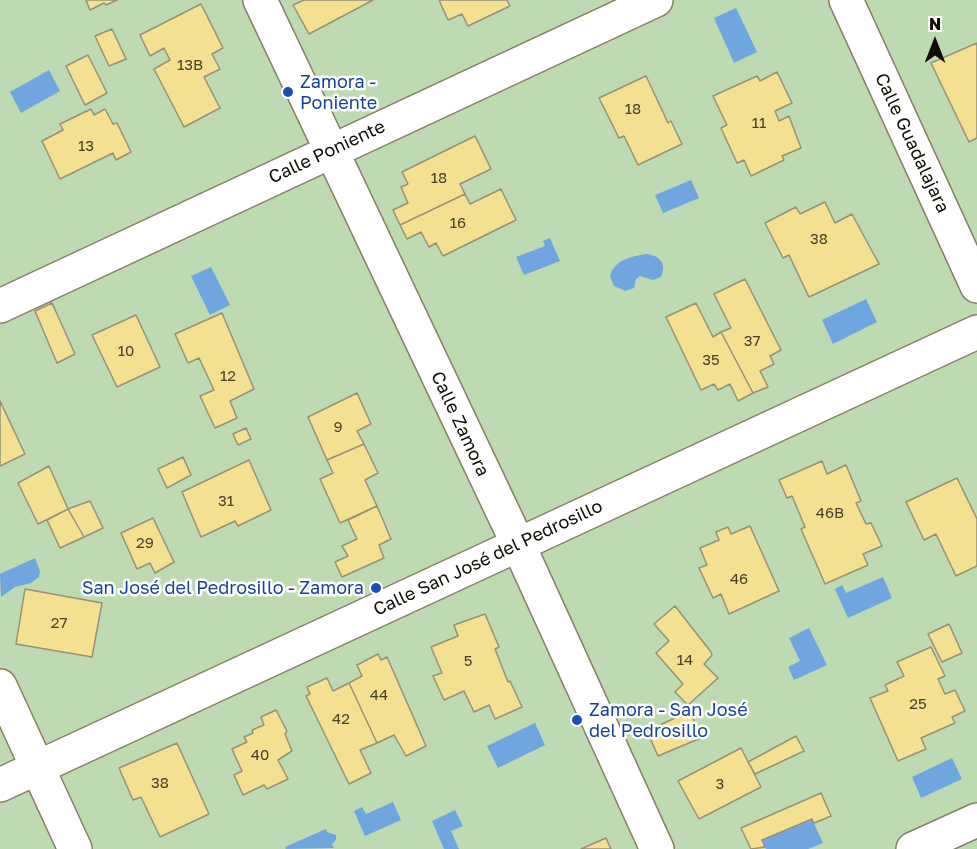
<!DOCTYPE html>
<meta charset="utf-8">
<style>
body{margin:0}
#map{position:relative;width:977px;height:849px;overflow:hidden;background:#fcf6da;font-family:"Golos Text",sans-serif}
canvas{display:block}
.north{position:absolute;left:905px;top:12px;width:60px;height:60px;-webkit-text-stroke:4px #fff;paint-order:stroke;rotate:0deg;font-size:16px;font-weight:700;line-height:24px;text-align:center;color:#100d05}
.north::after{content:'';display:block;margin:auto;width:21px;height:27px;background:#100d05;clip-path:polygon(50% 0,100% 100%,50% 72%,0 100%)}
</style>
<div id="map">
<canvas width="977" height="849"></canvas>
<div class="north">N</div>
</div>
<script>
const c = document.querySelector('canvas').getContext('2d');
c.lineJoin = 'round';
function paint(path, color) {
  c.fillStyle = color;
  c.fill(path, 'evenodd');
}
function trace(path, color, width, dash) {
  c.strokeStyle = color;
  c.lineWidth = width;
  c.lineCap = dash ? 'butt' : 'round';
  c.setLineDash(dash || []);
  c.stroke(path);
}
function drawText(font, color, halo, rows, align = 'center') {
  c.font = font + ' "Golos Text",sans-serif';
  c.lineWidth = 5;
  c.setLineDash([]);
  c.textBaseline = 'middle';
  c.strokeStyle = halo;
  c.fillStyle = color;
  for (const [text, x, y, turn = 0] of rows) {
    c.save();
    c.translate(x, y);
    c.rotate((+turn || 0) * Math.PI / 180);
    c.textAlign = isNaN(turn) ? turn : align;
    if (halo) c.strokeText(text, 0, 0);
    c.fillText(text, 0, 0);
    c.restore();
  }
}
paint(new Path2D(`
 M0,0h977v849h-977z`), '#bddab2');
paint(new Path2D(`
 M736,8l21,44 -23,11 -20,-45z
 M49,70l11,21 -39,22 -11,-21z
 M691,180l8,18 -36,15 -8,-18z
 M550,238l10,23 -36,14 -8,-18 29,-11 -2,-5z
 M647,254c13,2 20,10 14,23l-8,3 -13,-4 -4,3 -2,9 -9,3 -11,-5 -4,-10c4,-16 22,-20 37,-22z
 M211,267l19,38 -20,10 -19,-39z
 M866,299l11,23 -44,22 -11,-24z
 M35,558l5,13 -1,6 -8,6 -16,4 -14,10 -1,-23z
 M883,577l9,21 -44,20 -13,-29 7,-4 4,8z
 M809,628l18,37 -33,15 -6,-13 12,-6 -11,-23z
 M535,723l10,22 -47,23 -11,-22z
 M952,758l10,21 -41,19 -9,-21z
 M393,802l8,18 -36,16 -11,-25 8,-4 4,7z
 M455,810l8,16 -12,5 8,18h-15l-12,-28z
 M812,819l11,24 -15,6h-42l-4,-9z
 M326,829l1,3 9,3v5l-4,4 2,4 -48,1 -1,-2z`), '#6fa6df');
const building = new Path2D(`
 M86,0h31l-11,5 -2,-2 -14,7z
 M304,0h69l-64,34 -16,-29z
 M439,0h68l3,6 -42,20 -6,-12 -14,6z
 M201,4l22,44 -11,6 8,15 -16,8 16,31 -36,19 -30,-58 16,-9 -6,-12 -14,8 -10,-21z
 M112,29l14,30 -17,7 -14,-30z
 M977,43v95l-8,4 -38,-79z
 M88,55l19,38 -22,12 -19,-39z
 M777,72l15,31 -17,8 4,10 10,-5 12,32 -19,8 2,4 -33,16 -7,-16 -7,3 -16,-35 6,-3 -14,-29 44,-20 3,5z
 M646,76l22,47 3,-2 11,23 -44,21 -14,-29 -5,2 -20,-40z
 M91,109l3,6 11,-6 8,15 4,-1 14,29 -15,8 -3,-7 -53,26 -18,-38 21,-11 -3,-6z
 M475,136l16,33 -31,15 5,10 -65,31 -7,-15 15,-7 -7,-16 7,-3 -6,-12z
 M501,189l15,31 -73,36 -7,-13 -7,4 -8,-15 -14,7 -7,-14 65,-31 5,10z
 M825,202l10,21 17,-9 27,50 -70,33 -20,-42 -6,3 -18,-35 31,-16 4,7z
 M745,279l36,71 -11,6 4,8 -14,7 8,16 -15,6 -32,-61 10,-4 -17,-34z
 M52,303l23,51 -18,9 -22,-52z
 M696,303l17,34 8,-5 32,61 -15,8 -8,-17 -12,6 -4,-6 -13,6 -35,-73z
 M222,313l32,76 -24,12 7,17 -22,10 -15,-32 14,-6 -15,-32 -11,5 -13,-29z
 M136,315l24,52 -43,20 -25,-52z
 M357,393l14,31 -14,7 7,13 -37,16 -19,-43z
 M0,401l25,53 -25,12z
 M246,428l5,11 -13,6 -5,-11z
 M364,444l14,29 -13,7 12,26 -37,17 -20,-44 13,-6 -6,-13z
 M183,457l8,18 -24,13 -9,-19z
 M249,460l22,50 -33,16 -3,-5 -34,16 -19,-45z
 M822,461l5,13 19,-9 15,36 -5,2 10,21 5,-1 11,23 -19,8 5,11 -43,19 -24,-55 4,-2 -13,-31 -5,2 -8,-18z
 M49,466l19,43 -30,15 -20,-41z
 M957,478l20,41v47l-21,10 -20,-42 -12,6 -18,-38z
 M90,501l13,27 -19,9 -16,-28z
 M377,506l14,33 -12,6 5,13 -42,19 -7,-15 13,-6 -6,-10 15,-7 -9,-19z
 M68,509l16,28 -24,11 -13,-28z
 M153,518l21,44 -19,11 -5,-10 -13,6 -16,-36z
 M750,526l29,65 -50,23 -8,-20 -8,4 -14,-30 8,-3 -7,-17 19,-8 -3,-8 12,-5 3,7z
 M25,589l77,14 -10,54 -76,-13z
 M675,606l36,46 1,3 -8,9 14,14 -30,27 -13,-13 8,-8 -27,-31 13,-12 -15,-17z
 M485,614l14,33 -4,2 13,33 2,-1 12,26 -27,12 -6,-14 -15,7 -10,-21 -20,9 -11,-24 9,-3 -11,-26 27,-11 -4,-11z
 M949,624l13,29 -20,9 -14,-28z
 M931,647l14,29 -7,3 7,15 10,-4 10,21 -13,6 3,6 -34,15 5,11 -28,12 -28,-63 18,-7 -3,-6 19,-9 -7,-14z
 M378,654l3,6 6,-3 39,89 -20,10 -12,-21 -17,8 -28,-60 13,-7 -5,-11z
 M327,678l6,13 16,-8 28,60 -17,7 11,23 -22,11 -43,-88 4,-2 -3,-7z
 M276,710l11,21 -2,3 7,17 -14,9 10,19 -21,10 -3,-4 -21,10 -9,-20 8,-4 -10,-22 15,-7 -3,-5 9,-4 -1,-3 12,-5 -3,-8z
 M690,711l11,27 -43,18 -11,-25z
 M796,736l8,15 -49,23 -7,-12z
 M177,743l32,71 -49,23 -19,-40 -8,3 -14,-32z
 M741,748l20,39 -62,32 -21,-38z
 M821,793l10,23 -17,7 -2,-4 -50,21 3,7 -14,2 -10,-21z
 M606,838l5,11h-30z`);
paint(building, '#f3e090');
trace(building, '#979178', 1.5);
const street = new Path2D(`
 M260,0l258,544 139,305
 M846,0l131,286
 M0,306l656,-306
 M0,686l75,163
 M0,785l977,-453
 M913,849l64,-29`);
trace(street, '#868067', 36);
trace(street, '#fff', 33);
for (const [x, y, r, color] of [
 [288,92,6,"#1a4fb4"],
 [376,588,6,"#1a4fb4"],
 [577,720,6,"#1a4fb4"]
]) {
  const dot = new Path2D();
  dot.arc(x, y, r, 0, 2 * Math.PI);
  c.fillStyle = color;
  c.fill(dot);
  trace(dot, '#fff', 2);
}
drawText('15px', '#494228', null, [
 ["13B",190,65],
 ["18",633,109],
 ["11",759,123],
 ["13",86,146],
 ["18",439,178],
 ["16",458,223],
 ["38",819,239],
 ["37",752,341],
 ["10",126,351],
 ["35",711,360],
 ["12",228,376],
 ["9",338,427],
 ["31",226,501],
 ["46B",830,513],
 ["29",145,543],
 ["46",739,579],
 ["27",59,623],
 ["14",685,660],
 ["5",468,661],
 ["44",379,695],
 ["25",918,704],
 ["42",341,719],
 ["40",260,755],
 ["38",160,783],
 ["3",720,784]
]);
drawText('18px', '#164399', '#fff', [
 ["Zamora -",300,82],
 ["Poniente",300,103],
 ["San José del Pedrosillo - Zamora",364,588,"right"],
 ["Zamora - San José",589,710],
 ["del Pedrosillo",589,731]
], 'left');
drawText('18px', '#100d05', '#fff', [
 ["Calle Guadalajara",912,143,65],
 ["Calle Poniente",327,152,-25],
 ["Calle Zamora",460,424,65],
 ["Calle San José del Pedrosillo",488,558,-25]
]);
</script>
